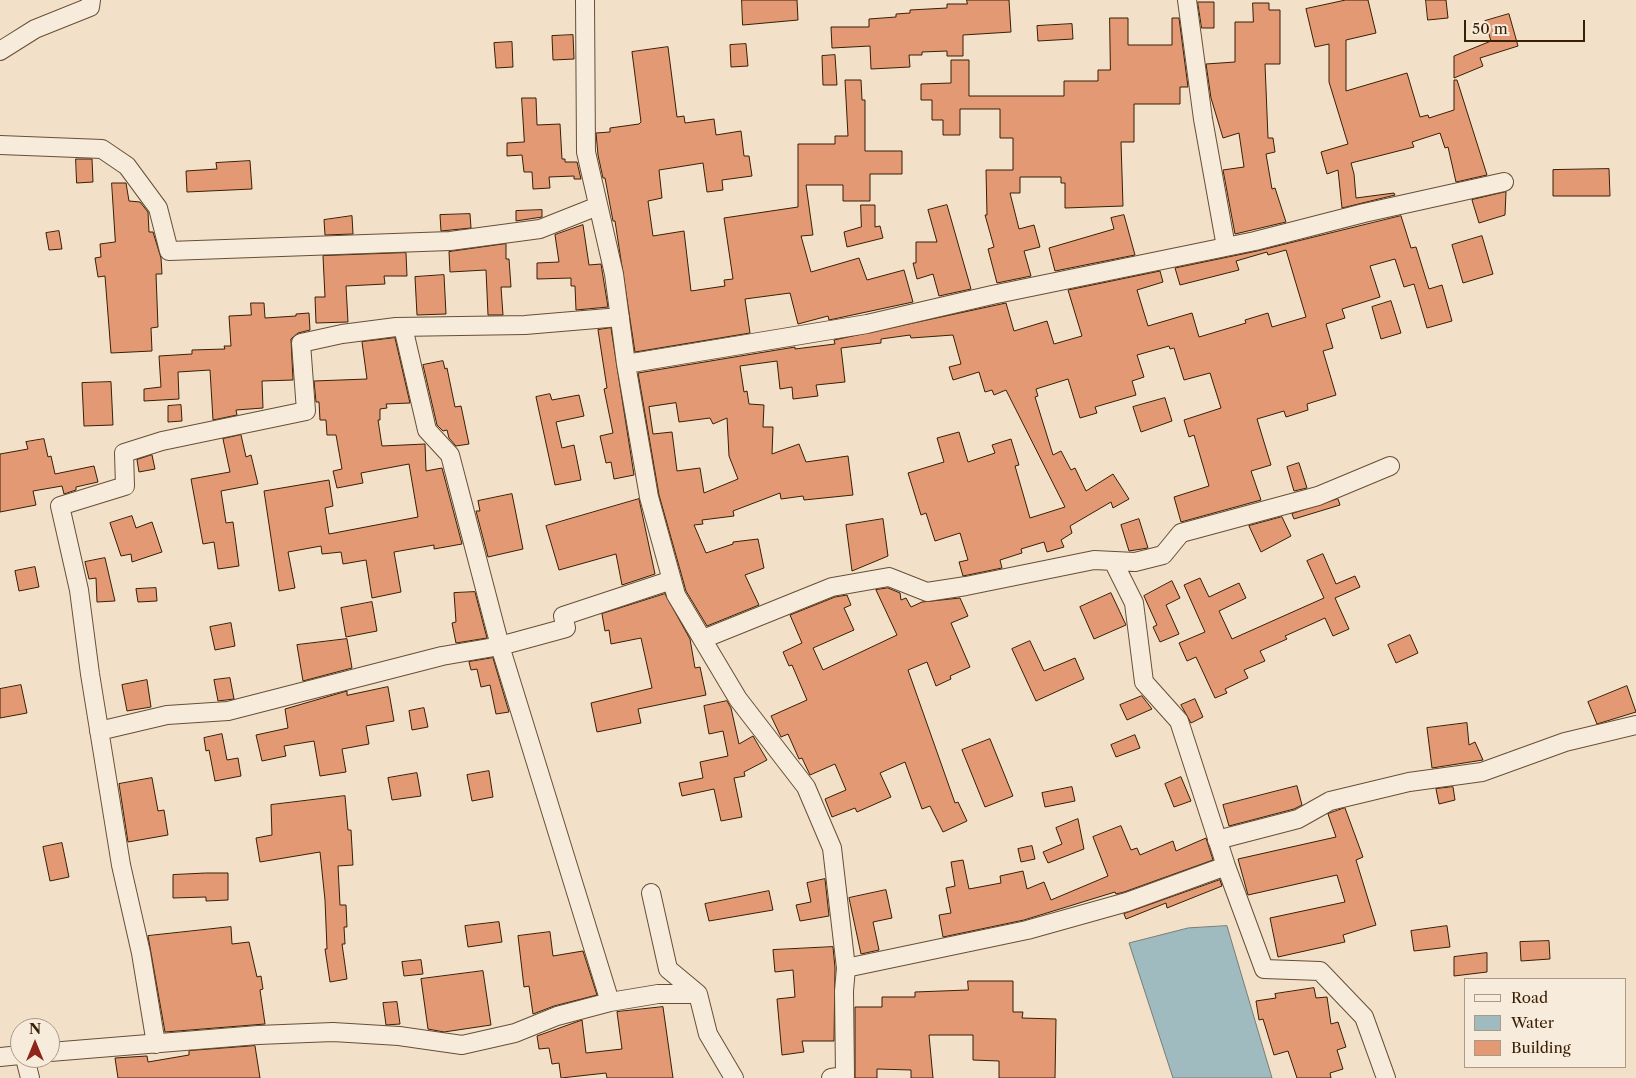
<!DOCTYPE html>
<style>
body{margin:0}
#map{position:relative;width:1636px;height:1078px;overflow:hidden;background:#f2e0c8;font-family:"Libre Caslon Text",serif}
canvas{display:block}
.legend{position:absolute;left:1464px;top:978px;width:162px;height:90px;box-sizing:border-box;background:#f7ebdb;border:1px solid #ab9985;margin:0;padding:6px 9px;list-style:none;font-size:15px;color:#391f04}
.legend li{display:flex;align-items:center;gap:10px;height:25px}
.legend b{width:25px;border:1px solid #ab9985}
.north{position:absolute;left:10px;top:1018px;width:50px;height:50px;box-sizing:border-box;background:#f7ebdb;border:1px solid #ab9985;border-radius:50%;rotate:0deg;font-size:14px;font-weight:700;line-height:20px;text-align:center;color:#391f04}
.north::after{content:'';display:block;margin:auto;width:18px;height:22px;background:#8f2418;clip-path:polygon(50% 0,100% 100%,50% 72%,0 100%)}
.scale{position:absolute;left:1464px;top:20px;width:121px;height:22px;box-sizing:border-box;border:2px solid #391f04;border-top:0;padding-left:6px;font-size:15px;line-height:18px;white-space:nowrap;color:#391f04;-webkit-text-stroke:4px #f7ebdb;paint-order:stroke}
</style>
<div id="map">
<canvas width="1636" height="1078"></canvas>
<ul class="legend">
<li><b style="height:6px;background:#f7ebdb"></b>Road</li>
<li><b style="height:14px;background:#9fbbbf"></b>Water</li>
<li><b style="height:14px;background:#e39a74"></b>Building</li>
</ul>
<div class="north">N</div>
<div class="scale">50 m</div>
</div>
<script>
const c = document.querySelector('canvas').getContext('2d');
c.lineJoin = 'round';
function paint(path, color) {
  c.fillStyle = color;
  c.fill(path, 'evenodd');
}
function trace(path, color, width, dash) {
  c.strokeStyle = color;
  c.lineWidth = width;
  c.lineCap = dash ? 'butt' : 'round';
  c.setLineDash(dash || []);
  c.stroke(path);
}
const water = new Path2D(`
 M1227,926l45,152h-99l-44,-135 59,-15z`);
paint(water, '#9fbbbf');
trace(water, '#767d74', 1);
const building = new Path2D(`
 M742,0h55l1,20 -55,5z
 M967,0h42l2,32 -48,3v21h-16v-5l-25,1v3h-13l1,12 -39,2 -1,-23 -38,2 -1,-21h38v-8l27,-2v-3l14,-1v-3l37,-2v-4h20z
 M1346,0h22l8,33 -30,7v51l61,-18 13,44 8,-2 1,3 25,-8v-30h3l30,95 -31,7 -8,-35 -3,1 -5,-15 -28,9 2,5 -63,16 3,11 2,24 38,-5 1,2 -53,13 -4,-38 -11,4 -6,-22 27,-8 -19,-62v-38l-14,3 -9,-38z
 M1426,0h20l2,18 -20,2z
 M1198,2h16v26h-12z
 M1253,3h16v7h11v54h-15l3,74h5l2,14 -9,2 6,35 3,-1 11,34 -51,12 -12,-64 21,-3 -5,-34 -16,5 -12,-40 -5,-34 29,-2v-40h18z
 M1509,14l9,32 -38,12 3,8 -29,12v-22l37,-15 -6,-20z
 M1110,18h18v27h44v-27h7l9,69h-8v17h-46v38h-13l2,64 -58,2v-25h-4v-6h-41v16h-10l9,36 15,-4 6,22 -16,4 7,25 -34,7 -9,-34 6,-2 -9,-32h2l-1,-45h27v-32h-13v-29h-40v26h-17v-15h-11v-20h-11v-16l30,-1v-23h18v36h95v-15h34v-11h12z
 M1072,24l1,15 -35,2 -1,-15z
 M573,35l1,24 -21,1 -1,-24z
 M512,42l1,25 -17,1 -2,-25z
 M746,44l2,22 -17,1 -1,-22z
 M668,47l9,70 7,-1 1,7 29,-4 2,16 25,-4 3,25h5l3,20 -30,4 1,10 -16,2 -4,-29 -44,7 3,28 -14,3 5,35 31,-5 7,60 34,-5 -1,-6 9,-1 -9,-61 74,-11v-63h37v-8h13l-3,-56h16l1,20h3v51h37v23h-32v27h-27v-16h-37l7,50 -12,1 10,36 48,-14 8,22 37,-10 9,32 -84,18 -1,-4 -30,8 -8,-31 -45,6 5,34 -115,19 -20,-131h-2l-8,-43h-2l-5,-23 -2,-22 14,-1v-4l29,-4 2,-2 -9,-70z
 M835,55l2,30h-14l-1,-29z
 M522,98h14l1,27 23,-1 2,35h3v3h12l4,17h-7v-3l-25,1 1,11 -17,1 -1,-17h-8l-2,-17 -15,1v-13l17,-1z
 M76,159h16l1,23 -16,1z
 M250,161l2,28 -65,3 -1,-21 31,-2 -1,-6z
 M1609,169l1,27h-57v-26z
 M112,183h14l3,18 11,1 8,10 1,20h4l8,26 1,16h-6l2,53 -7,1 1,23 -41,2 -6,-77 -7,1 -3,-19 6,-1 -1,-13 15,-2z
 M1506,192l-1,23 -26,8 -7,-23z
 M861,205h14v22l5,-1 3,12 -36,9 -3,-15 17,-5z
 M947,205l24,84 -32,7 -6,-22 -16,5 -4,-16h3v-21h21l-9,-32z
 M542,210v7l-26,4v-10z
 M470,214l1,14 -30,3 -1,-16z
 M1124,215l11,40 -80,16 -6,-23 65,-19 -3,-11z
 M352,216l1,18 -28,1 -1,-15z
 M1401,216l10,32 5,-1 13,42 13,-4 10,36 -25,7 -13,-44 -10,3 -9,-28 -25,7 10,31 -38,12 3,9 -19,6 7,24 -10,3 13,44 -29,9 1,6 -22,7 -2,-6 -27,8 14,46 -20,6 10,29 -80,22 -7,-25 35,-11 -15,-51 -5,2 -5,-17 37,-12 -11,-35 -26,7 -10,-32 -4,1 -1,-3 -32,9 7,22 -12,4 4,14 -41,12 2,6 -17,5 -12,-39 -32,10 2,7 -3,1 18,58 8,-4 10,19 4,-2 11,23 27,-17 16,25 -16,9 -2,-6 -41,24 2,7 -11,7 3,7 -17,5 -3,-10 -23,7 1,4 -22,7 2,8 -39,8 -4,-14 9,-2 -8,-27 -25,8 -9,-28 -5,2 -13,-42 36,-11 -7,-24 22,-6 9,30 27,-9 -3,-8 19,-6 8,26 -4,1 15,52 35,-11 -59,-117 -12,5 -2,-5 -7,2 -6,-20 -26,8 -4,-13 12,-3 -8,-29 -42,3 -1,-3 -29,4v4l-40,5 4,34 -29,3 2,11 -25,3 -1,-12 -12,2 -3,-28 -37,5 4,26 3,-1 2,13 15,1 -1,22h10l-1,27 27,-10 7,18 42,-6 5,39 -49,5 -1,-4 -22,3 -1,-6 -47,18 1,5 -32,4 1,4 -9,1 12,28 27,-9v-2l25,-3 6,29 -19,7 14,30 -52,21 -21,-35 -27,-96 -21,-122 157,-26v2l40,-5 -1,-4 172,-37 8,28 33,-10 7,23 28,-8 -14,-46 92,-19 3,11 -26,8 11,36 44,-13 7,24 47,-14 -1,-3 23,-7 4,14 34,-10 -20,-67 -18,5 -1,-3 -31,9 3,9 -59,15 -5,-17 82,-17zM676,403l3,19 31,-4 3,6 14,-6 2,38 9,23 -34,14 -4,-25 -23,3 -5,-39 -19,2 -4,-27z
 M583,225l6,40 12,-1 7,43 -32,3 -1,-24h-4v-8l-34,1v-16l22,-1 -4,-27z
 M59,231l3,18 -13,1 -3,-17z
 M1482,236l11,38 -30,9 -11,-38z
 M506,244v15h3l2,28h-10l2,28h-15l-2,-45 -36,2 -1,-20z
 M406,253l1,23h-23l1,8 -39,2 2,36 -32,1 -1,-26h10l-2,-41z
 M444,275l2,39 -29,1 -2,-38z
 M1391,301l10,32 -20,6 -9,-32z
 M251,303h13l1,15 31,-2v-2l13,-1 1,17 -12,3 -7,6 2,41 -31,1 1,27 -27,2 1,5 -24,5 -3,-50 -32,2 1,27 -35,2v-12l17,-2 -2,-31 33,-2v-4l33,-1 -1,-3h7l-2,-30 22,-1z
 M611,328l23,147 -20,4 -3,-17 -5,1 -6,-27 13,-3 -9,-44 3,-1 -9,-58z
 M395,338l15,65 -24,1 1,4 -7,1v11h-2l4,26 43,-2 1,27 16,-3 20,76 -28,5v-4l-40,7 7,40 -29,6 -6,-38 -23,4 -2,-12 -19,2 -1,-8 -33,6 7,36 -16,3 -15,-100 65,-11 4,26 -8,2 4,26 89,-17 -9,-53 -48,9 2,10 -26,5 -4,-17 9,-2 -6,-34h-9l-1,-15h-6l-1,-18h-3l-2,-21 53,-2 -5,-37z
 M443,361l2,8 2,-1 8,39 6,-1 8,38 -13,2 -7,-8 -2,-8 -4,1 -6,-6 -14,-60z
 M111,382l2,43 -29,1 -2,-43z
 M550,394l2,6 27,-5 5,21 -28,6 6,26 12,-3 7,35 -26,5 -19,-88z
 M1165,398l7,23 -31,11 -8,-25z
 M181,405l1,16 -14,1v-16z
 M241,435l5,22 5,-2 7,29 -37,7 5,32 7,-1 6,44 -21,3 -4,-27 -11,2 -12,-65 39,-7 -7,-33z
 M44,439l4,18 3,-1 4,18 39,-8 4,16 -22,5v3l-12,4 -2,-8 -29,5 3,14 -36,7v-58l28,-5 -2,-7z
 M152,455l3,14 -16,3 -2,-12z
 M1299,463l8,25 -13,3 -7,-24z
 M512,494l11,55 -35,8 -12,-46h4l-2,-10z
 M639,499l16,75 -33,11 -6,-31 -57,16 -13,-44z
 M1338,499l2,6 -46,14 -2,-5z
 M132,516l4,12 16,-6 10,30 -30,10 -1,-8 -10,2 -11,-33z
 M1282,517l9,19 -30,16 -12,-26z
 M883,519l5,37 -36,15 -6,-46z
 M1139,519l9,29 -19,3 -8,-26z
 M1323,554l13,30 19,-8 5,11 -25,11 14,31 -16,7 -8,-18 -40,18 2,3 -27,12 5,10 -21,9 4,8 -23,11 2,4 -12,5 -19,-41 -9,4 -8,-18 26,-11 -21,-47 16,-7 9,19 30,-14 7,15 -27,13 13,28 92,-41 -17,-37z
 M105,558l10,43 -18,1 -1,-24 -7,1 -4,-17z
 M35,567l4,20 -20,4 -4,-20z
 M1172,581l8,17 -14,7 13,29 -19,8 -7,-15 4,-2 -13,-29z
 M156,588l1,13 -19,1 -2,-13z
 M888,588l12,5 1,7 5,-2 5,9 11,-5 38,-4 8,18 -17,7 19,44 -20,9 1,3 -15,7 -9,-24 -19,8 47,133 3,-1 9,19 -24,11 -13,-26 -8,3 -17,-47 -25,11 11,24 -34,15 -2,-4 -23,9 -7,-18 21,-9 -11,-26 -25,11 -8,-17 -3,1 -11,-25 -7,3 -10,-21 36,-16 -15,-35 -3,1 -6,-14 19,-9 -12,-28 45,-18 12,-2 4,10 -7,3 10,22 -41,18 10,22 74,-35 -21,-45z
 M475,592l12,46 -31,5 -4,-20 4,-1 -2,-29z
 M1111,593l15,32 -32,14 -14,-32z
 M665,594l25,45 5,29 5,-1 6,28 -68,14 3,14 -44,9 -6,-29 61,-15 -11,-50 -30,6 -2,-14 -4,1 -3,-17z
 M372,602l5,29 -31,6 -5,-29z
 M231,623l4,23 -20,4 -5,-23z
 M1410,635l8,18 -22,10 -8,-18z
 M347,639l5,29 -49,13 -6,-36z
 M1030,641l14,30 31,-13 9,21 -48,22 -24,-52z
 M493,658l16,54 -13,2 -6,-29 -9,2 -4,-18 -6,1 -2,-8z
 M230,678l4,21 -16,2 -4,-21z
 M147,680l4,27 -24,4 -5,-26z
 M21,685l6,28 -27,5v-29z
 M1627,686l9,26 -39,12 -9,-22z
 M388,687l6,34 -28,5 3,18 -27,5 4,23 -26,4 -6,-35 -30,5 2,10 -24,5 -6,-26 32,-7 -3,-19 62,-18v4z
 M1142,696l10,13 -25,11 -7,-15z
 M1195,699l8,18 -12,6 -10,-18z
 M727,701l4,7 8,36 14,-8 14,24 -23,12 1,4 -11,2 8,39 -21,4 -7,-32 -32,7 -3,-13 24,-5 -3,-16 28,-6 -5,-25 -14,3 -5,-28z
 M424,708l4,19 -16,3 -3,-19z
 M1467,723l2,22 6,-3 8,18 -51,8 -5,-40z
 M222,734l5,26 11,-2 3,18 -26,5 -6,-31 -3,1 -2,-13z
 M1135,735l5,13 -24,9 -5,-12z
 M990,739l23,57 -28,11 -23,-57z
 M489,771l4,26 -21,4 -5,-26z
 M417,773l4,23 -29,4 -4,-22z
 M1181,777l10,24 -17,6 -9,-23z
 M152,778l6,33 6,-1 4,25 -40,7 -9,-58z
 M1297,786l5,19 -8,4 -65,17 -6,-21z
 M1072,787l3,14 -30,6 -3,-14z
 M1453,787l2,13 -16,4 -3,-15z
 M345,796l3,34h3l2,35 -15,1 2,39h6l1,22h-3l1,17h-3l5,35 -17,3 -5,-33h2l-2,-49 -5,-48 -60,10 -4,-24 16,-3 -1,-30z
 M1345,808l18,49 -7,3 20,65 -33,10 2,7 -67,15 -8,-39 75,-16 -8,-27 -89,20 -10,-36 98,-22 -8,-23z
 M1078,819l6,30 -36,14 -5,-11 19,-8 -6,-16z
 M1121,826l10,24 6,-2 3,7 33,-14 3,10 30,-13 7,22 -89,32 -8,2 -1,-2 -91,28 -81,17 -4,-22 12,-2 -5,-25 9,-2 -4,-24 12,-2 6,29 32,-6 -1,-7 23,-5 4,18 17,-7 7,18 57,-24 -15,-39z
 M62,843l7,34 -19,4 -7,-34z
 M1032,846l3,13 -14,3 -3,-13z
 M206,873h22v27l-22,1v-4l-33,1v-23z
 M825,879l4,37 -29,5 -4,-16 15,-3 -4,-19z
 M1220,880l2,6 -55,22 -1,-5 -40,16 -2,-5z
 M886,890l6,28 -19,4 6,28 -18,4 -12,-56z
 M769,891l4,19 -64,11 -4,-17z
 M499,922l3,20 -34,5 -3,-21z
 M1447,926l3,21 -36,4 -3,-20z
 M231,927l1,17 17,-2 8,35 4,-1 2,13 -3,1 5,34 -100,8 -17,-96z
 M550,932l3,24 30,-5 14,44 -43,11 -21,8 -4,-28 -5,1 -6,-51z
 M1549,941l1,18 -29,2 -1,-19z
 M833,947l2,21 -1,73h-32l2,11 -22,3 -5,-56 18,-2 -2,-27 -18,2 -2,-22z
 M1487,953v19l-33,4v-19z
 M421,960l2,14 -19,2 -2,-14z
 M483,971l8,54 -47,7 -16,-3 -7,-50z
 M968,981h45v31h10l-1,6 34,1 -1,59h-56v-17l-26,-1v-25h-44l4,43h-22v-8l-34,-1v9h-22v-71h27v-10h33v-5l53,-2z
 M1314,988l2,10 11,-1 4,27 7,-2 8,25 -9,3 6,19 -13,4 1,5h-34l-9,-27 -14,4 -11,-36 -4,1 -3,-19 20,-3 -1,-4z
 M397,1002l3,22 -14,1 -3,-22z
 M663,1007l10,71h-66l-1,-5 -45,5 -2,-15 -7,1 -3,-16 -10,1 -2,-13 45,-16 4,33 36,-4 -5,-37z
 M255,1046l5,32h-142l-3,-20 32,-2 1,6 41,-7v-4z`);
paint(building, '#e39a74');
trace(building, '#391f04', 1);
const minor = new Path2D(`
 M585,0l1,152 28,122 12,90 23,133 27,98 62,104 68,88 26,61 14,120 -2,23 1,85 -14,2
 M1187,0l16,119 23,128
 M0,51l35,-22 55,-22 1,-7
 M0,145l102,4 25,17 31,42 11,43 281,-10 90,-12 58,-23
 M403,327l24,103 23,25 50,191 110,356
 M626,364l241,-40 125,-29 263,-54 109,-28 140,-31
 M1113,561l21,42 10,79 35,39 47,145 38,103 56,2 44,46 22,61
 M703,639l129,-52 57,-10 38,15 39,-6 128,-26 41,2 28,-7 18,-22 137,-37 72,-30
 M99,731l68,-16 61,-4 214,-55 58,-10 66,-18 -3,-12 109,-36
 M1217,840l81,-21 32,-18 79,-19 73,-10 83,-30 71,-17
 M651,893l17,76 30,25
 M846,968l181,-38 100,-28 99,-36
 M156,1044l-15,-91 -20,-88 -31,-191 -11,-84 -19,-84 65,-20 -1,-33 38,-12 144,-30 -5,-68 41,-9 54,-7 129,-2 95,-8
 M50,1052l208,-17 75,-3 66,4 63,9 53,-12 42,-17 53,-14 48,-8h40l10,40 26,44
 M0,1057l20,-2
 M25,1058l5,20`);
trace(minor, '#674f35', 20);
trace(minor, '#f7ebdb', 18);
</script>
